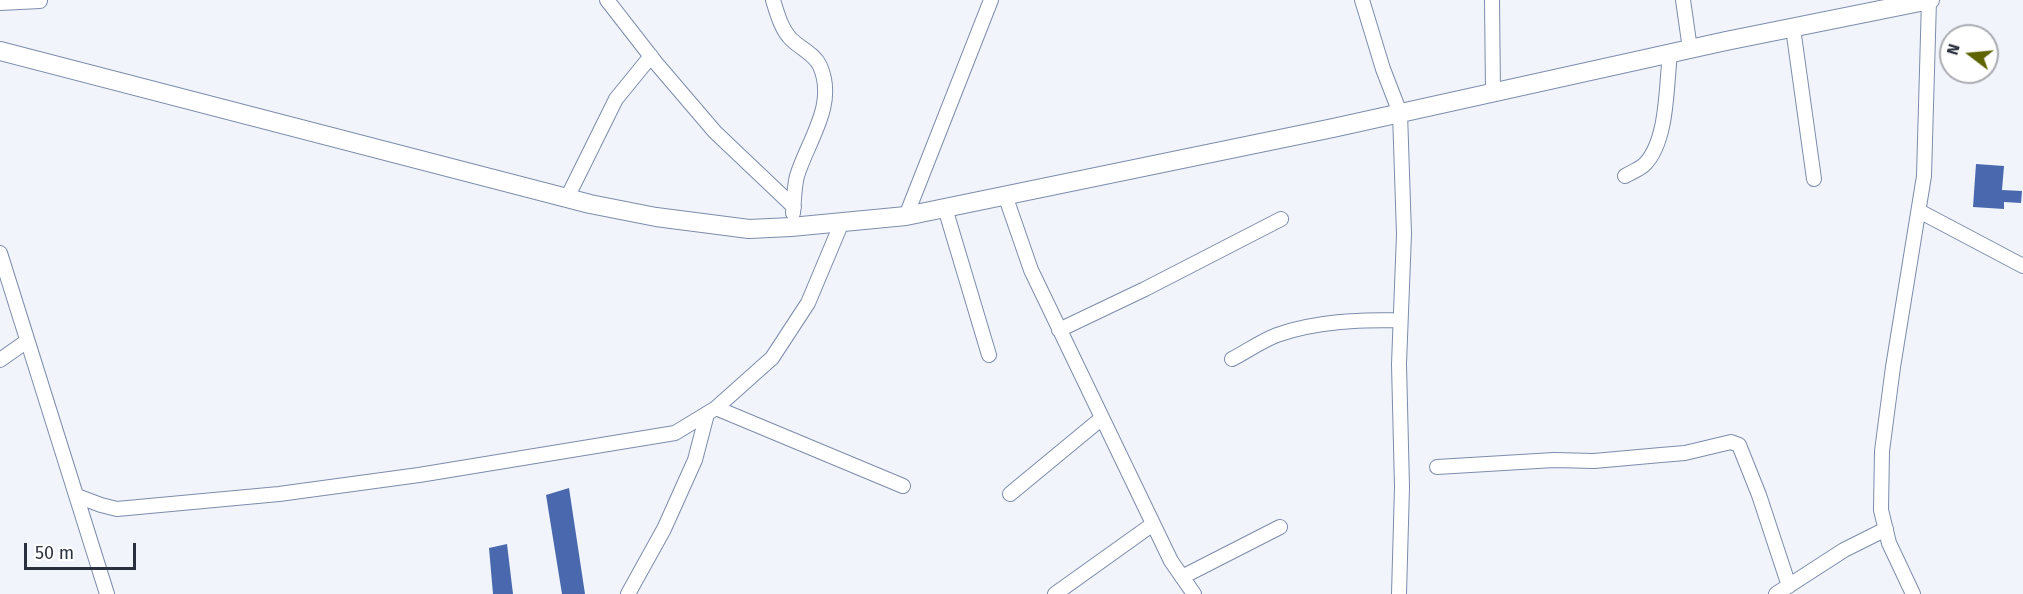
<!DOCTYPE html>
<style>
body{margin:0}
#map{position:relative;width:2023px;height:594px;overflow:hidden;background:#f1f4fb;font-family:"Fira Sans",sans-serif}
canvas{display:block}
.north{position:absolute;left:1939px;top:24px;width:60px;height:60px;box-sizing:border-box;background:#fff;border:2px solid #aaacb1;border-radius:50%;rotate:286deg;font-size:16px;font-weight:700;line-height:24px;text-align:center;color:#2a303d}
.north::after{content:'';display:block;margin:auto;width:21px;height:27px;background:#5d6402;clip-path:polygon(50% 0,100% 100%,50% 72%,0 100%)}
.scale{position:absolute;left:24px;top:543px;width:112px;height:27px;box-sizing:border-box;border:3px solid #2a303d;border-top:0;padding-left:8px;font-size:18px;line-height:21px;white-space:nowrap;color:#2a303d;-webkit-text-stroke:4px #fff;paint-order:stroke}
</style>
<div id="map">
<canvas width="2023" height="594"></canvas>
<div class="north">N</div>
<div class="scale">50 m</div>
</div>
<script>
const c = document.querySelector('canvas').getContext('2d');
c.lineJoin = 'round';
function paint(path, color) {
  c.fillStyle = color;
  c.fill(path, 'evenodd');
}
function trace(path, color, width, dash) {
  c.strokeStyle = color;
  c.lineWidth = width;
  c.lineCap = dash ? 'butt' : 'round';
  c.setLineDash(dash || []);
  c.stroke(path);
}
paint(new Path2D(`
 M1976,164l28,2 -2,24 20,1 -1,12 -17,-1v7l-31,-2z
 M569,488l16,106h-23l-16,-99z
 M507,544l6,50h-20l-4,-46z`), '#4968ae');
const minor = new Path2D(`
 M607,0l49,63 59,69 79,75
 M773,0c4,13 8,28 17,38 9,10 24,15 30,28 17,39 -12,74 -23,110 -3,12 -3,26 -4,37
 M1362,0l21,69 17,44 4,121 -5,130 3,123 -3,107
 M1492,0l1,93
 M1683,0l7,49
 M0,3l40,-2
 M1793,28l21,151
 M1625,176c7,-4 15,-7 20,-12 23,-24 21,-78 25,-110
 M1005,195l26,75 140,291 23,33
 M567,198l49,-99 35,-43
 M945,208l44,147
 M1919,211l104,55
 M906,216l85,-216
 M0,253l107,341
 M1059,330l86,-41 136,-70
 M1232,359c14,-7 29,-18 45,-24 39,-14 82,-15 123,-15
 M0,360l27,-19
 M716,408l187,78
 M1437,467l117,-7 40,1 67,-6 24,-2 46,-11 8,3 20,50 30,91
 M1010,494l92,-76
 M77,496l24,9 16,4 162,-15 140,-19 256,-42 41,-25 56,-50 36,-55 34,-81
 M1182,577l98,-50
 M628,594l36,-65 31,-69 12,-46
 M1055,594l98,-70
 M1776,594l68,-44 42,-21
 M1913,594l-24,-51 -8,-33 1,-59 11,-84 31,-191 5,-176`);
const secondary = new Path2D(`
 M0,51l590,153 66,13 93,12 42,-2 115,-11 427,-88 393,-87 204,-41`);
trace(minor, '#7d8cab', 16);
trace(secondary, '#7d8cab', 20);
trace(minor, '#fff', 14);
trace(secondary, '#fff', 18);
</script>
